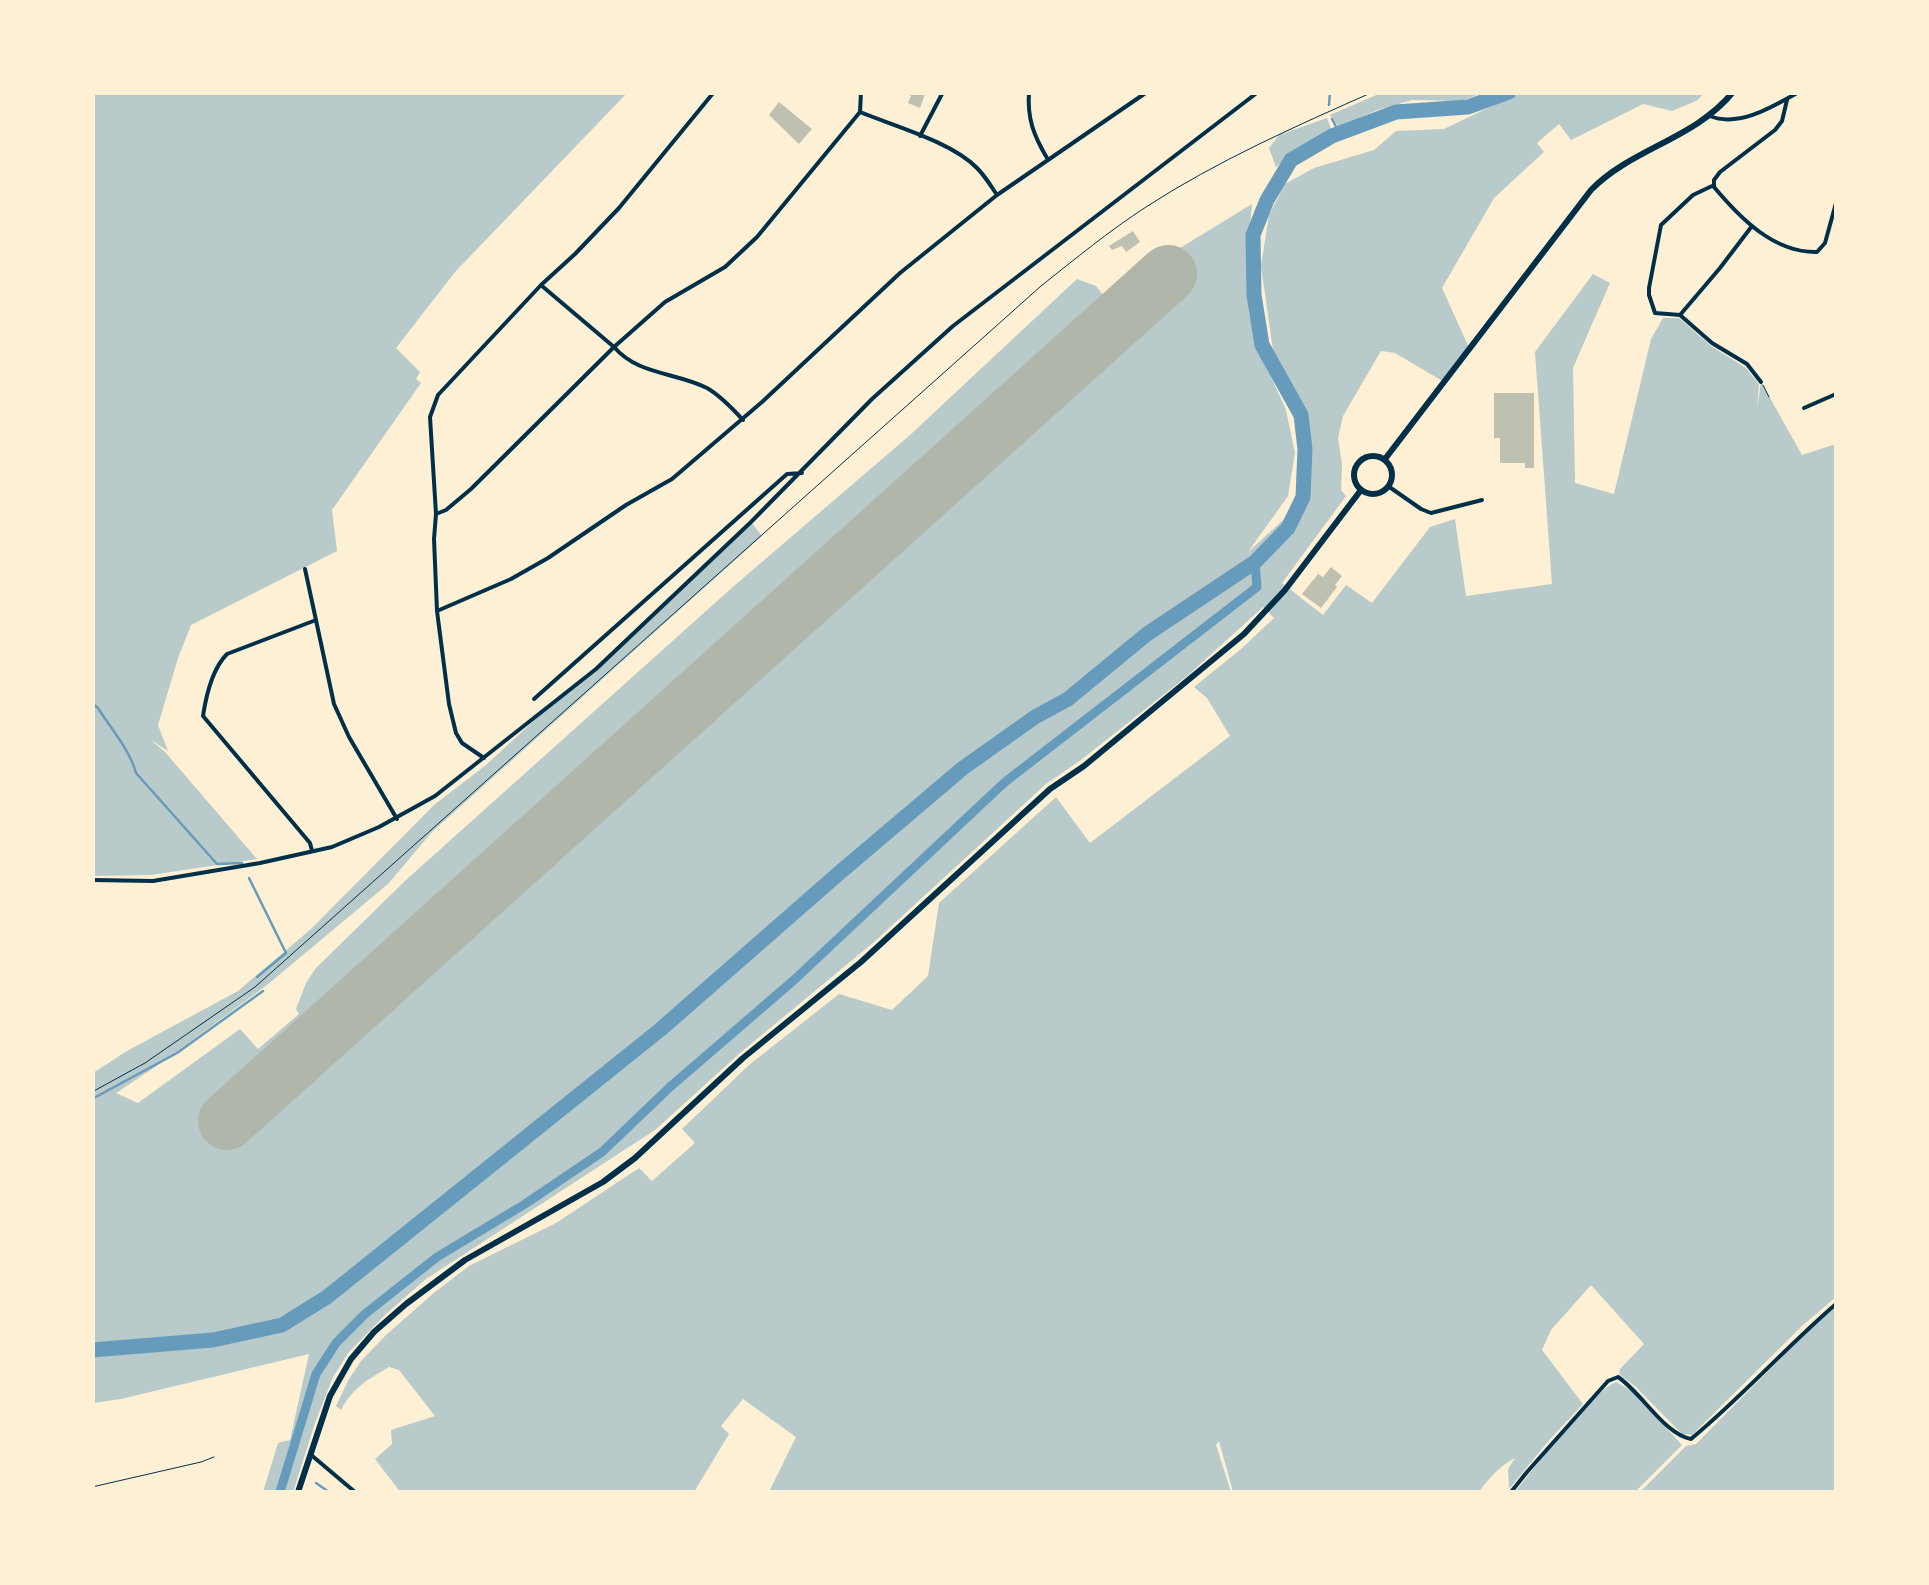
<!DOCTYPE html>
<style>
body{margin:0}
#map{position:relative;width:1929px;height:1585px;overflow:hidden;background:#fdf0d5;font-family:"Alegreya Sans",sans-serif}
canvas{display:block}
.frame{position:absolute;inset:0;border:95px solid #fdf0d5;pointer-events:none}
</style>
<div id="map">
<canvas width="1929" height="1585"></canvas>
<div class="frame"></div>
</div>
<script>
const c = document.querySelector('canvas').getContext('2d');
c.lineJoin = 'round';
function paint(path, color) {
  c.fillStyle = color;
  c.fill(path, 'evenodd');
}
function trace(path, color, width, dash) {
  c.strokeStyle = color;
  c.lineWidth = width;
  c.lineCap = dash ? 'butt' : 'round';
  c.setLineDash(dash || []);
  c.stroke(path);
}
paint(new Path2D(`
 M92,93h535l-172,179 -59,76 24,24 -4,7 5,4 -89,127 5,41 -146,74 -13,33 -20,67 10,26 -17,-11 14,12 92,107 -106,16 -58,1z
 M1381,93v-1l101,1 -20,8 -50,-1 -35,10 -38,17 -9,-12z
 M1527,93h177l-6,7 -26,11 -29,-7 -72,36 -12,-16 -22,19 7,9 -50,46 -52,90 28,62 -26,32 -49,-29 -14,-2 -38,65 -5,22 4,27 -1,25 5,6 -64,87 41,32 23,-30 26,18 58,-76 25,-8 11,77 86,-12 -17,-232 58,-78 17,9 -37,85 2,115 39,11 37,-155 12,-21h16l32,28 35,22 13,16 -2,25 4,-27 41,73 34,-11v853l-33,28 -111,110 -10,-1 -46,-47 -17,-13 1,-5 24,-25 -53,-59 -40,45 -9,20 41,54 -32,34 -42,51 -1,-20 7,-11c-13,6 -28,22 -36,34h-246l-14,-51 -3,4 15,47h-462l27,-55 -53,-38 -22,27 8,8 -35,58h-224l-5,-2 -2,2h-67l2,-3 -23,-30 17,-15 -1,-14 44,-14 -36,-46 -10,-3c-20,12 -37,21 -48,43l-5,-4 13,-27 12,-18 26,-27 48,-42 34,-26 87,-43 83,-55 13,13 43,-38 -13,-14 67,-64 90,-71 53,16 36,-34 11,-73 117,-106 34,46 140,-107 -23,-38 -13,-11 47,-38 33,-31 -11,-11 -77,70 -105,83 -35,24 -172,158 -134,111 -85,77 -229,149 -40,35 -37,38 -16,25 -18,46 -22,69h-30l15,-49 12,-3 19,-86 -188,45 -28,4v-330l34,-22 111,-60 73,-62 123,-124 52,-40 77,-71 33,-25 155,-147 11,14 -330,296 -44,52 -121,101 -103,76 -48,32 22,10 102,-74 18,20 41,-35 -3,-5 10,-26 10,-15 90,-88 329,-295 175,-150 167,-156 19,7 7,9 149,-91 -5,57 2,52 8,33 29,64 9,43 -7,43 -40,56 59,-54 -1,-56 -7,-34 -23,-36 -15,-106 8,-51 16,-31 29,-16 60,-18 22,-19 48,-2 69,-33z
 M1327,118l5,13 -32,17 -24,19 -7,-19 10,-13z
 M1836,1307v185h-196l46,-46 10,-2 113,-114z
 M1616,1382l16,9 50,54 -47,47h-67l-3,-1 -2,1h-48c18,-22 79,-102 101,-110z`), '#b9caca');
trace(new Path2D(`
 M1329,105l1,-13
 M1332,119l8,15
 M92,703l6,5c13,21 32,42 38,65l81,91 25,-1
 M249,878l37,75 -29,24
 M92,1099l85,-46 86,-62
 M316,1483l13,9`), '#669bbc', 2.5);
trace(new Path2D(`
 M280,1492l36,-118 20,-31 29,-29 72,-57 88,-53 77,-52 68,-65 124,-107 211,-198 252,-195 -2,-25`), '#669bbc', 9);
trace(new Path2D(`
 M92,1350l121,-10 69,-15 45,-28 334,-268 177,-155 125,-106 72,-51 33,-18 79,-65 108,-72 33,-34 15,-31 2,-48 -4,-34 -39,-70 -8,-50 -1,-60 14,-35 24,-40 41,-24 64,-24 72,-5 41,-15`), '#669bbc', 15);
trace(new Path2D(`
 M227,1121l941,-847`), '#b1b6ab', 58);
paint(new Path2D(`
 M904,92l21,2 -5,14 -12,-5 3,-7z
 M779,102l33,27 -13,15 -30,-29z
 M1133,231l7,11 -14,10 -4,-6 -10,4 -3,-4z
 M1494,393h40v75h-9v-5h-25v-25h-6z
 M1331,567l11,9 -7,9 2,2 -16,21 -19,-14 16,-20 5,3z`), '#bec0b2');
trace(new Path2D(`
 M92,1092l53,-29 110,-76 786,-701c34,-27 68,-55 105,-79 71,-46 150,-81 227,-115`), '#003049', 1);
trace(new Path2D(`
 M1763,385l6,12
 M92,1487l109,-25 13,-5`), '#003049', 1);
trace(new Path2D(`
 M1029,92c-2,27 5,44 18,66
 M1787,100l-5,21 -7,9 -55,42 -6,8v7c26,31 60,66 103,65l8,-9 11,-40
 M860,112c34,14 92,30 117,56 8,8 14,18 20,27
 M1710,116c29,12 64,-10 89,-24
 M920,136l23,-44
 M1712,186l-19,9 -32,30 -12,63v7l6,18 25,2 40,-47 32,-42
 M542,286l72,61c24,28 61,25 93,41 12,7 26,21 36,32
 M1680,315l32,28 35,21 14,18
 M1804,408l32,-14
 M1388,486l33,23 10,4 51,-13
 M436,514l10,-4 25,-21 143,-142 51,-45 60,-35 32,-30 103,-125 1,-20
 M305,569l29,135 15,33 48,82
 M437,611l74,-32 37,-21 78,-53 46,-26 90,-77 138,-129 97,-78 150,-103
 M534,699l253,-225 15,-1
 M484,758l-22,-15 -6,-10 -7,-29 -12,-93 -3,-72 2,-25 -6,-97 8,-22 103,-110 34,-31 44,-46 95,-116
 M312,851l-2,-8 -107,-127c3,-20 10,-48 24,-62l89,-34
 M92,880l61,1 107,-18 72,-16 47,-20 56,-31 161,-127 155,-147 121,-123 81,-73 305,-234
 M310,1454l45,38
 M1511,1492l16,-20 81,-91 10,-4c24,16 46,57 73,62 51,-42 95,-92 145,-135`), '#003049', 4);
trace(new Path2D(`
 M1354 475a19 19 0 1 1 38 0a19 19 0 1 1-38 0Z
 M1385,459l206,-269c41,-42 104,-51 142,-98
 M298,1492l32,-96 21,-37 23,-27 32,-28 59,-44 138,-78 32,-24 108,-100 118,-96 189,-173 34,-23 160,-132 41,-44 76,-100`), '#003049', 6);
</script>
